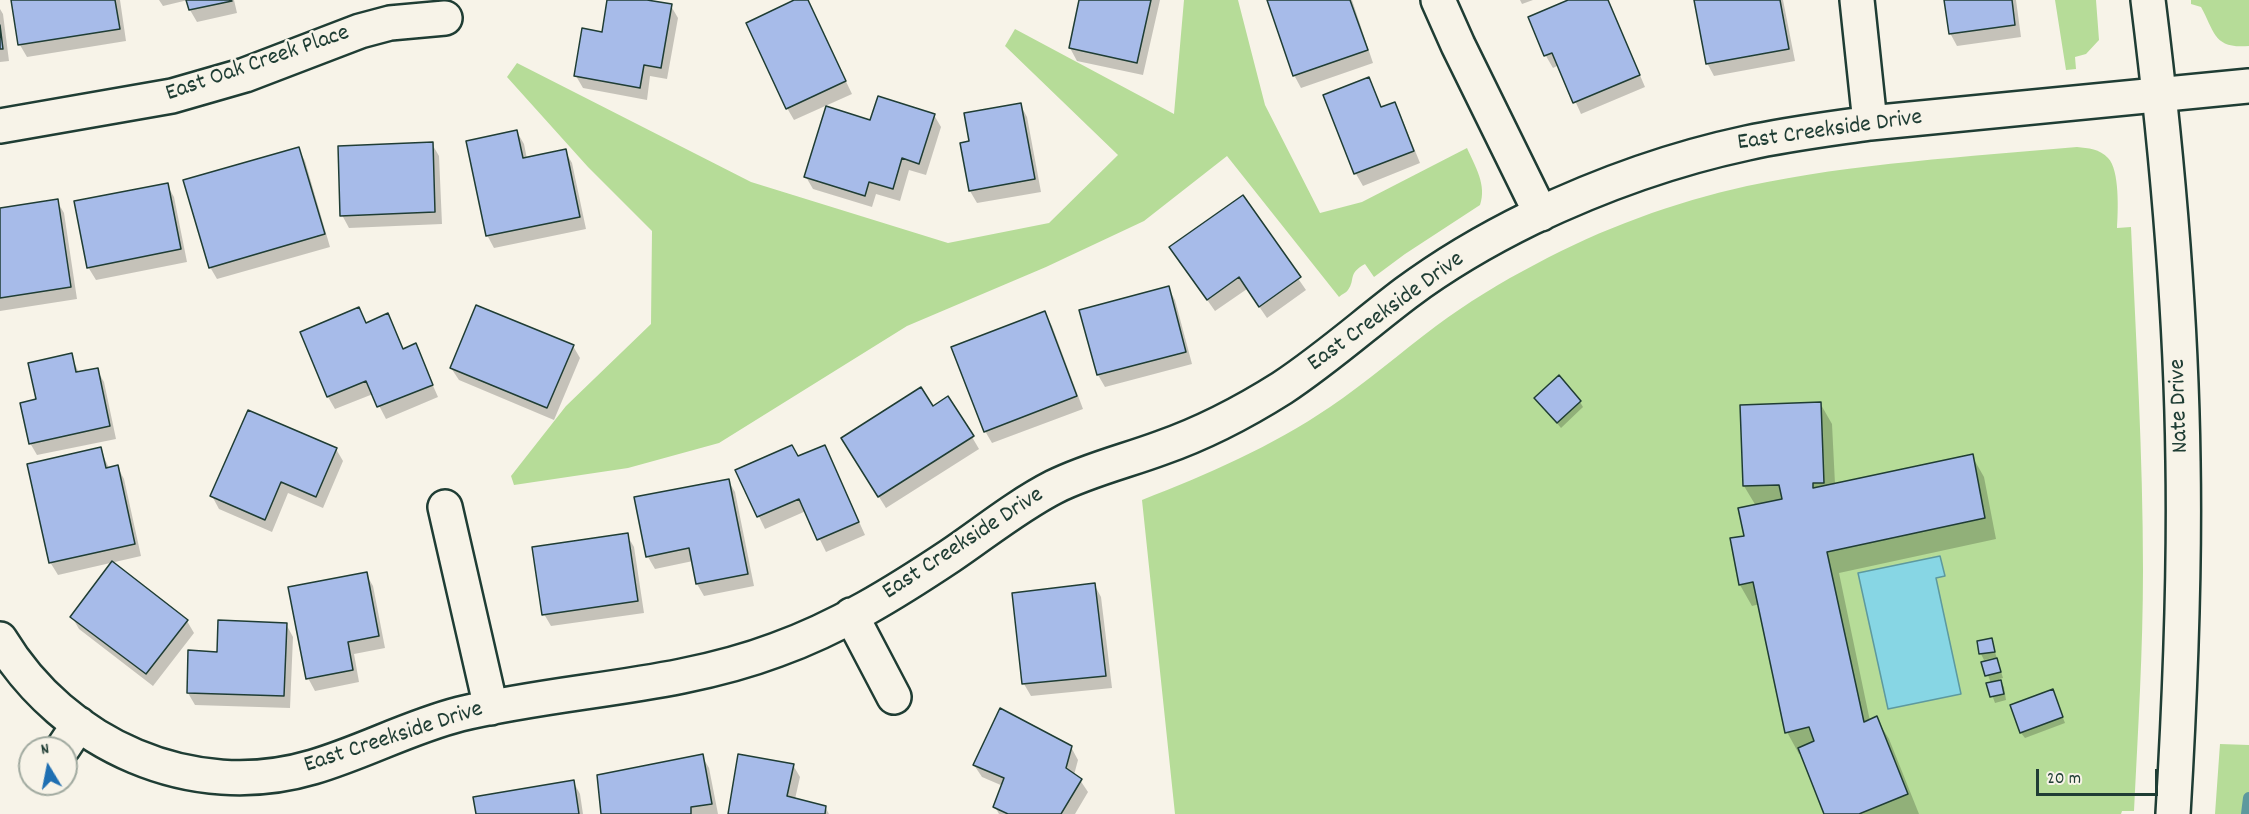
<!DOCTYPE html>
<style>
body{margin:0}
#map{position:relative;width:2249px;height:814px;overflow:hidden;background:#f7f3e8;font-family:Dekko,sans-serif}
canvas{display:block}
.north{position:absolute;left:18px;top:736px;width:60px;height:60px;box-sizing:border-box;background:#f7f3e8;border:2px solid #a1aaa0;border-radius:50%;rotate:350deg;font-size:16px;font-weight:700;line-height:24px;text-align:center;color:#1f3d34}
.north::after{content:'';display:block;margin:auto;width:21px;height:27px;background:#1f6fb2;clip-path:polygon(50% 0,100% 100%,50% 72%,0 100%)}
.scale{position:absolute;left:2036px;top:769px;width:122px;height:27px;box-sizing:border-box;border:3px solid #1f3d34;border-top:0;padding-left:8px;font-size:18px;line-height:21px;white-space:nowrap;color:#1f3d34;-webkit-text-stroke:4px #f7f3e8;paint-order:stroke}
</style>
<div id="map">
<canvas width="2249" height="814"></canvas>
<div class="north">N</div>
<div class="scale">20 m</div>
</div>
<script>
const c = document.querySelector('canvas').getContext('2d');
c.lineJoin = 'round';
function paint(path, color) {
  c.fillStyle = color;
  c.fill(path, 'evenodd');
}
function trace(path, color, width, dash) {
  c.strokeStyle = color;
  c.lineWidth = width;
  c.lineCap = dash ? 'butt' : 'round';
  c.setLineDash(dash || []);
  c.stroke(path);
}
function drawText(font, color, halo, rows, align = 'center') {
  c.font = font + ' Dekko,sans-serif';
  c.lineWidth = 5;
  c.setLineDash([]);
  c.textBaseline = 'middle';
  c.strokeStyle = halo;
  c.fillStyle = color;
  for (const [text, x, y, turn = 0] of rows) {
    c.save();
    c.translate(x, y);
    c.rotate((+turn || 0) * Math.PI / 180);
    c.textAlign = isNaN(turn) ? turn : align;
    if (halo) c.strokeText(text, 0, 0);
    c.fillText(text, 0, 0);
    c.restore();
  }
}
paint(new Path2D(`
 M1184,0h54l27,105 55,108 42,-11 105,-54c8,18 20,37 13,57l-75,49 -31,23 -9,-13c-18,10 -9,15 -17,26 -2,3 -6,4 -9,7l-112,-141 -83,65 -98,46 -139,59 -188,117 -91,25 -114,17 -3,-9 55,-70 85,-82 1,-93 -64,-64 -81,-90 10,-14 234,119 197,61 101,-20 69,-68 -113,-109 10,-17 159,85z
 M2055,0h41l3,40 -13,14 -11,3 1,12 -10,1z
 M2191,0h58v46c-36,3 -34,-14 -48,-39l-10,-3z
 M2077,147c11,1 23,2 31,11 12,12 10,54 9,70l14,-1c5,114 12,228 12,343 0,80 -5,161 -9,241h-12l-1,3h-946l-33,-314c66,-26 129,-53 188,-93 37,-25 70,-54 106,-81 31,-23 65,-44 100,-62 65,-35 138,-62 211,-78 108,-23 220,-29 330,-39z
 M2220,744l29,1v69h-34z`), '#b6dc98');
const water = new Path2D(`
 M1940,556l5,20 -9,2 25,116 -73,15 -30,-136z`);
paint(water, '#87d6e4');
trace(water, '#5d999e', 1.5);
paint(new Path2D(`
 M12,0h108l6,41 -99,16 -7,-12z
 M159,0h29l-25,6z
 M188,0h46l3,13 -40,9 -7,-12z
 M609,0h30l32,6 7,12 -11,61 -17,-3 -3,24 -64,-12 -7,-12 27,-43z
 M797,0h10l45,94 -58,26 -7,-12z
 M1081,0h79l-17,75 -66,-14 -7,-13z
 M1269,0h83l21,63 -72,25 -7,-13z
 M1520,0h13l-11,4z
 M1572,0h36l37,87 -64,27 -22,-49 -6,3 -7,-12 -16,-38z
 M1696,0h87l12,61 -81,15 -7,-13z
 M1946,0h70l5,37 -64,9 -7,-13z
 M0,9l3,5 6,47 -9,1z
 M1368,79l14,29 12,-5 7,13 19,47 -57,23 -7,-12 -31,-79z
 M1020,104l7,13 14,75 -64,11 -7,-12v-49z
 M934,115l7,12 -15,48 -17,-5 -9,31 -24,-7 -4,13 -59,-18 -7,-12 65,-55z
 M517,132l7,12 3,15 38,-8 7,12 14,66 -92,19 -7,-13z
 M432,144l7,12 3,68 -93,4 -7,-13z
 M298,148l7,13 25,86 -113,32 -7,-12z
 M167,185l7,12 13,65 -91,18 -8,-13z
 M1242,197l64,93 -39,28 -20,-29 -32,22 -37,-52z
 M57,201l7,12 13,86 -77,12v-101z
 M1168,287l7,13 17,64 -87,23 -7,-12 -17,-64z
 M358,309l9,15 21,-9 16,35 11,-5 23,52 -52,22 -13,-25 -38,15 -7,-12z
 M1045,313l7,13 31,83 -91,34 -7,-12z
 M573,346l7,12 -26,62 -95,-40 -8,-12z
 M71,355l8,18 18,-3 7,12 12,57 -79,16 -7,-12 8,-43z
 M1536,398l44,4 3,5 -22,21z
 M1820,403l12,21 3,60 137,-28 12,21 12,62 -157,34 31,148 6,-3 13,21 30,75h-93l-24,-61 -3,1 -12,-22 -27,-128 -8,2 -12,-21 -8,-45 14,-3 10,-31 -12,-20z
 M932,408l40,29 7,12 -93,59 -36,-57z
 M825,446l40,89 -39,17 -20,-41 -41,18 -28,-58 61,-13z
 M100,449l9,19 8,-2 7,13 17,77 -83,19 -8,-13z
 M336,449l7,12 -20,47 -35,-15 -16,39 -53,-23 -7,-13z
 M728,480l7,12 19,94 -50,10 -7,-12 -4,-23 -38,8 -7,-12 -12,-59z
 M627,535l7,12 10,66 -93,13 -7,-12z
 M366,574l7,12 12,62 -31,6 5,28 -44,9 -7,-13z
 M1094,584l7,13 11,91 -81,8 -7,-12 -10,-90z
 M72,617l115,4 7,12 -41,53 -74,-57z
 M286,624l7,13 -3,71 -95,-3 -7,-12z
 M1991,639l12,39 -4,1 5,8 2,13 -11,3 -7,-19 3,-1 -8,-20 10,-3v-2l-9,2 -3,-6z
 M2055,697l10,26 -40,15 -4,-5z
 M1071,747l7,13 -4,15 6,5 8,12 -13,22h-76l-4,-7 8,-21 -21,-9 -8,-12z
 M702,756l7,12 9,46h-115z
 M793,765l7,12 -5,22 30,8 4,7h-100z
 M573,781l7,13 3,20h-105z`), '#0003');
trace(new Path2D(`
 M2247,814l2,-16`), '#5d999e', 12);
const building = new Path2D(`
 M11,0h104l5,29 -102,16z
 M186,0h45l1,1 -43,9z
 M607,0h40l25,4 -11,64 -17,-3 -4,23 -66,-12 8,-48 20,4z
 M794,0h14l38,81 -60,28 -40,-86z
 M1079,0h72l-14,63 -68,-15z
 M1267,0h83l18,50 -75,26z
 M1568,0h40l32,75 -67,28 -21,-50 -8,3 -16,-39z
 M1694,0h86l9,49 -83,15z
 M1944,0h68l3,25 -66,9z
 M0,25l3,24h-3z
 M1369,77l12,30 14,-5 19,49 -60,23 -31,-79z
 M878,96l57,18 -16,50 -17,-6 -9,31 -24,-7 -4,14 -61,-19 22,-71 44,14z
 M1021,103l14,76 -66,12 -9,-48 9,-2 -5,-28z
 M517,130l6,28 43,-9 14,68 -94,19 -20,-95z
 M433,142l2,70 -95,4 -2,-70z
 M299,147l26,87 -116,34 -26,-88z
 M168,183l13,66 -94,19 -13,-67z
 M1243,195l58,82 -42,30 -20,-30 -32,23 -38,-53z
 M58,199l13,88 -71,11v-90z
 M1169,286l17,66 -89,23 -18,-65z
 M476,305l98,40 -27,63 -97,-40z
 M359,307l7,16 22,-10 15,36 13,-6 17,42 -56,22 -11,-26 -39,16 -27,-65z
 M1045,311l32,85 -93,36 -33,-85z
 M72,353l4,19 22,-4 12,58 -81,18 -9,-41 16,-4 -8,-36z
 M1559,375l22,26 -24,22 -23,-25z
 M921,387l12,19 15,-10 26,40 -96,61 -37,-59z
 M1821,402l3,81h-11v5l160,-34 12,64 -158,34 37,170 13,-6 31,78 -49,20h-35l-26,-66 16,-7 -5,-14 -24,6 -32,-151 -14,3 -9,-47 14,-2 -6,-28 44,-9 -3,-14 -36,1 -3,-81z
 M248,410l89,38 -21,49 -35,-15 -16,38 -55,-24z
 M792,445l6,11 27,-11 34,77 -42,18 -18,-41 -42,18 -22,-47z
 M101,447l5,21 12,-3 17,79 -86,19 -22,-99z
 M729,479l19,95 -52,10 -7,-36 -43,9 -12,-60z
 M628,533l10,68 -96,14 -10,-68z
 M112,561l76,59 -42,54 -76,-57z
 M367,572l12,64 -31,6 5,28 -47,9 -18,-92z
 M1095,583l11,93 -84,8 -10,-91z
 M218,620l69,3 -3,73 -97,-3 1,-43 29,2z
 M1992,638l3,14 -16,2 -2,-13z
 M1997,658l4,14 -16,4 -4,-14z
 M2001,680l3,14 -14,3 -4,-14z
 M2053,689l10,28 -43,16 -10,-28z
 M1000,708l72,38 -6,22 16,11 -21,35h-53l-15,-7 11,-29 -31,-13z
 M703,754l9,50 -21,3v7h-90l-4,-39z
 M738,754l56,10 -7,32 39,10 -1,8h-97z
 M574,780l5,34h-103l-3,-17z`);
paint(building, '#a7bbe9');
trace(building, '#1f3d34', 1.5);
const street = new Path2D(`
 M1438,0l20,45 83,169
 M1857,0l13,123
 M0,126l172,-30 73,-21 115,-44 30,-8 55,-5
 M445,507l46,201
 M851,615l43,82
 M0,639c64,106 192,164 313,128 51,-15 96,-40 147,-53 104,-25 215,-26 316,-64 62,-22 120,-58 174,-94 34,-23 67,-50 104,-69 34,-17 72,-26 107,-39 43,-15 83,-36 121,-60 44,-29 83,-64 124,-95 39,-29 82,-54 125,-75 69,-33 141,-59 216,-75 41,-9 82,-14 123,-20l379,-37
 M63,748l16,-24`);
const secondary = new Path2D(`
 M2148,0c19,152 33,307 35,461 2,117 -3,236 -10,353`);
trace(street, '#1f3d34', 38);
trace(secondary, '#1f3d34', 38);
trace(street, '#f7f3e8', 33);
trace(secondary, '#f7f3e8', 33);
drawText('24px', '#1f3d34', '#f7f3e8', [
 ["East Oak Creek Place",258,65,-19],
 ["East Creekside Drive",1830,132,-8],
 ["East Creekside Drive",1387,313,-36],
 ["Nate Drive",2181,406,-92],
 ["East Creekside Drive",964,545,-33],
 ["East Creekside Drive",394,739,-18]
]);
</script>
